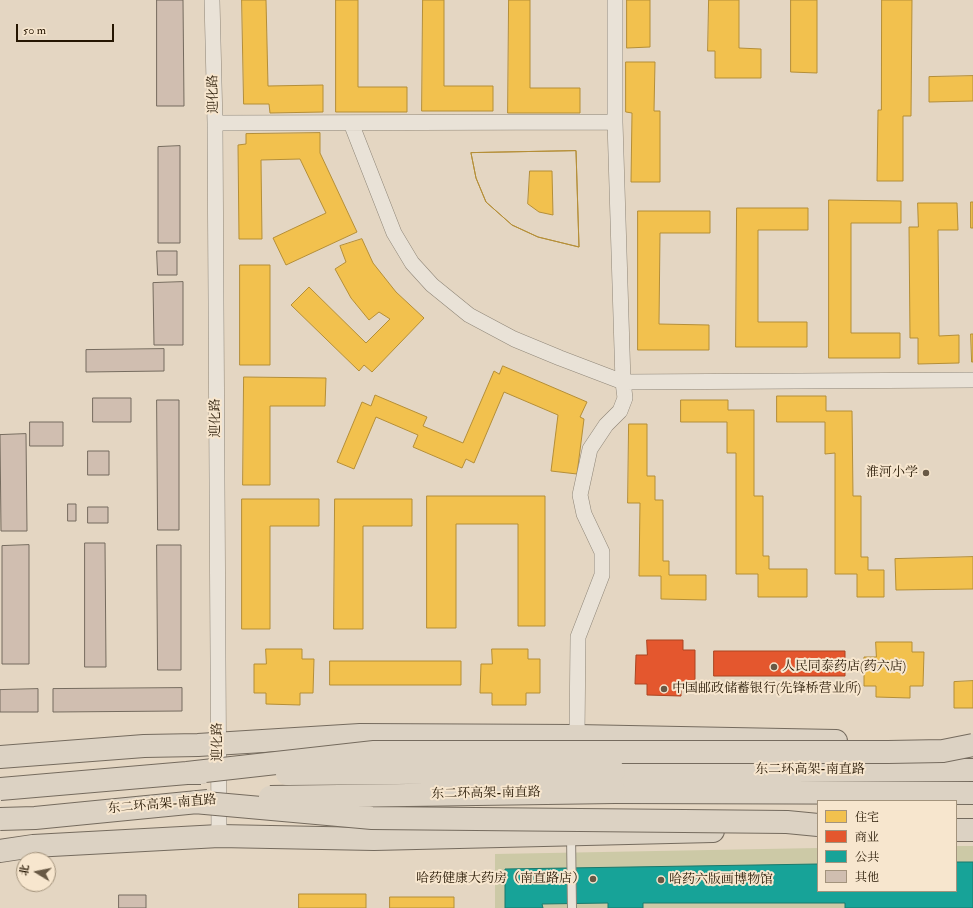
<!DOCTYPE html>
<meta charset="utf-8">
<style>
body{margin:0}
#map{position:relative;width:973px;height:908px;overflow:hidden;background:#e4d6c2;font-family:"IM FELL Double Pica","Noto Serif SC",serif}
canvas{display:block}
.legend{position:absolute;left:817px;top:800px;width:140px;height:92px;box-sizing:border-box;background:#f7e6ce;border:1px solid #a3937c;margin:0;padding:5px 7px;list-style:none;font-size:12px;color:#251602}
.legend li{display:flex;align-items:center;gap:8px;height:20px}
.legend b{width:20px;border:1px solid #a3937c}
.north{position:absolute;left:16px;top:852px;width:40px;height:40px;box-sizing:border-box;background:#f7e6ce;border:1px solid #a3937c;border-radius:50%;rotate:280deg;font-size:11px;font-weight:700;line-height:16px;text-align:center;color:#251602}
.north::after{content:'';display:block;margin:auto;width:14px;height:18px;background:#685945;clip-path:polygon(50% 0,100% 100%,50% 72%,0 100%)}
.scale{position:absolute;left:16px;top:24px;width:98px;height:18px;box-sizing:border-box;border:2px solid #251602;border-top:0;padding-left:5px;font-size:12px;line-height:14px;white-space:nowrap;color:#251602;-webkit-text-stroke:3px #f7e6ce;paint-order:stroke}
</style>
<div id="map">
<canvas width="973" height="908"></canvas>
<ul class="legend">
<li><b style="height:11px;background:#f2c14e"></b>住宅</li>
<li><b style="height:11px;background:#e4572e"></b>商业</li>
<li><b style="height:11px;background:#17a398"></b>公共</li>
<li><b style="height:11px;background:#d0beb0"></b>其他</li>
</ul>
<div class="north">北</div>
<div class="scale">50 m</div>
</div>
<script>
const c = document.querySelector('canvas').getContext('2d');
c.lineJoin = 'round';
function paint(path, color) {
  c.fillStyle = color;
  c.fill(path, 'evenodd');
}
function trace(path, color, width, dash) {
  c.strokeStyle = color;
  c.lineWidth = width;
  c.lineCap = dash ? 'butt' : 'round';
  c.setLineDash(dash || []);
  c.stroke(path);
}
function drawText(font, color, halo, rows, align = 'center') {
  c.font = font + ' "IM FELL Double Pica","Noto Serif SC",serif';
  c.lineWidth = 4;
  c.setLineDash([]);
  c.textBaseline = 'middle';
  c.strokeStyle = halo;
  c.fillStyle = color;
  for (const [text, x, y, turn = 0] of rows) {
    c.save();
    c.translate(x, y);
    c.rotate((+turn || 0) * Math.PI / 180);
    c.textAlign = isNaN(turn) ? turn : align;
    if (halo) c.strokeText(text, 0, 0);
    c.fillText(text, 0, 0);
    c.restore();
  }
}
paint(new Path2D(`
 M956,846h17v62h-478v-54l323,-6v43h138z`), '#ccc9a6');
const homes = new Path2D(`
 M242,0h24l2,86 55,-1v27l-53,1 -1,-9h-25z
 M336,0h22v87h49v25h-71z
 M423,0h21v86h49v25h-71z
 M509,0h21v88h50v25h-72z
 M627,0h23v47l-23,1z
 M709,0h30v48l22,1v29h-46v-27h-7z
 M791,0h26v73l-26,-1z
 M882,0h30l-1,116h-8v65h-26l1,-71h3z
 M626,62h29l-1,49h6v71h-29l1,-69 -6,-1z
 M973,76v25l-44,1v-25z
 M320,133v20l37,79 -71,33 -13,-27 53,-25 -26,-54 -39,1 1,79h-23l-1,-94 8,-1v-10z
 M576,151l3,96 -41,-10 -26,-12 -26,-23 -10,-24 -5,-25zM530,171h22l1,44 -14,-3 -11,-8z
 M576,151l3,96 -41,-10 -26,-12 -26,-23 -10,-24 -5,-25z
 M829,200l72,1v22h-50v110h49v25h-71z
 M971,202h2v26h-2z
 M918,203h39l1,27h-20l1,106 20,-1v28l-41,1v-26h-8l-1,-111h9z
 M737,208h71v22h-50v92h49v25h-71z
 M638,211h72v22h-50l-1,91 50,1v25h-71z
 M362,239l11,24 23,29 28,26 -52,54 -8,-7 -5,6 -68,-66 18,-18 57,56 24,-24 -11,-7 -10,8 -18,-22 -16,-29 11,-7 -6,-16z
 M240,265h30v100h-30z
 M971,334h2v28h-1z
 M503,366l84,36 -7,15 4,2 -7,55 -26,-3 7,-56 -54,-23 -30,71 -8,-4 -4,9 -49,-21 5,-12 -42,-18 -22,52 -17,-7 25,-60 9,4 4,-11 52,22 -4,9 40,17 31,-72 5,3z
 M244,377l82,1 -1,28h-55v79h-27z
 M777,396h49v15h26l1,85h8v61h7v13h16v27h-27v-23h-22v-121l-10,1v-32h-48z
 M681,400h47v10h26v86h9v60h6v13h38v28h-49v-23h-22v-121h-9v-31h-46z
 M629,424h18v52h8v24h8v61h6v14h37v25l-45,-1v-23h-22l1,-73h-12z
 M427,496h118v130h-27v-102h-62v104h-29z
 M242,499h77v27h-49v103h-28z
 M335,499h77v27h-49v103h-29z
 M973,557v32l-77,1 -1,-31z
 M876,642h36v10h12l-1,34h-13v12l-34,-1v-11h-12v-29h12z
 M266,649h36v10h12l-1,34h-13v12l-34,-1v-11h-12v-29h12z
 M492,649h36v10h12v34h-14v12h-34v-12h-12l1,-29h11z
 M330,661h131v24h-131z
 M973,681v27h-19v-26z
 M299,894h67v14h-67z
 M390,897h64v11h-64z`);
paint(homes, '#f2c14e');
trace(homes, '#b48e37', 1);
const shops = new Path2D(`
 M647,640h36v10h12v34h-14v12l-34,-1v-11h-12l1,-29h11z
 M714,651h131v25h-131z`);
paint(shops, '#e4572e');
trace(shops, '#ab4421', 1);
const public = new Path2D(`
 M956,862h17v46h-128v-5h-202v5h-35v-5l-66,1 1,4h-38v-39l313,-5v27h138z`);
paint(public, '#17a398');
trace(public, '#1b796b', 1);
const building = new Path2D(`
 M157,0h26l1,106h-27z
 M180,146v97h-22v-96z
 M157,251h20v24h-19z
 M183,282v63h-29l-1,-62z
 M164,349v22l-78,1v-22z
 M93,398h38v24h-38z
 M157,400h22v130h-21z
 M30,422h33v24h-33z
 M26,434l1,97h-26l-1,-96z
 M88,451h21v24h-21z
 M68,504h8v17h-8z
 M88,507h20v16h-20z
 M85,543h20l1,124h-21z
 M29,545v119h-27v-118z
 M157,545h24v125h-23z
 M182,688v23l-129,1v-23z
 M38,689v23h-38v-22z
 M119,895h27v13h-27z`);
paint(building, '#d0beb0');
trace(building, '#756b5e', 1);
const service = new Path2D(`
 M571,835l1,73`);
const minor = new Path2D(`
 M212,0l3,123 4,713
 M215,123l400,-1
 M351,123l43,110 18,30 20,22 37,30 45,24 46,19 63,24 350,-2
 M577,736l1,-99 24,-62v-23l-18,-38 -4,-19 10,-46 16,-24 14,-14 5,-13 -2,-16 -8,-260v-122`);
const trunk = new Path2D(`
 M0,757l144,-11 54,-1 162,-10 217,1 259,5
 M614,771l359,-1
 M615,792l358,1
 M956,830h17
 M0,851l33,-5 186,-10 155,3 339,-8`);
trace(service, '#8f8678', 10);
trace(minor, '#8f8678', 16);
trace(trunk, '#756b5e', 24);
trace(service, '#e9e2d7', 8);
trace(minor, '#e9e2d7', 15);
trace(trunk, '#dcd2c3', 22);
const trunkBridge = new Path2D(`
 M187,773l187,-21h514l55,-1 30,-6
 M287,774l327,-3
 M0,789l187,-16h14
 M270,797l345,-5
 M194,802l178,16 415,4 31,3
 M0,819l35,-1 173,-17`);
trace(trunkBridge, '#756b5e', 24, []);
trace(trunkBridge, '#dcd2c3', 22);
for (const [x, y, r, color] of [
 [926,473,4,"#685945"],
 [774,667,4,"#685945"],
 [664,689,4,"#685945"],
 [593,879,4,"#685945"],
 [661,880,4,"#685945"]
]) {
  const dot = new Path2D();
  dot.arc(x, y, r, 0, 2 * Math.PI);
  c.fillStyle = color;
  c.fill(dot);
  trace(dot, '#f7e6ce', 1.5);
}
drawText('13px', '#251602', '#f7e6ce', [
 ["迎化路",214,94,-91],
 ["迎化路",216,418,-90],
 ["迎化路",218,742,-90],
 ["东二环高架-南直路",810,770],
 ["东二环高架-南直路",486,794,-1],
 ["东二环高架-南直路",162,805,-5]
]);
drawText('13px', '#251602', '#f7e6ce', [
 ["淮河小学",918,473,"right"],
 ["人民同泰药店(药六店)",782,667],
 ["中国邮政储蓄银行(先锋桥营业所)",672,689],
 ["哈药健康大药房（南直路店）",585,879,"right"],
 ["哈药六版画博物馆",669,880]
], 'left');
</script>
